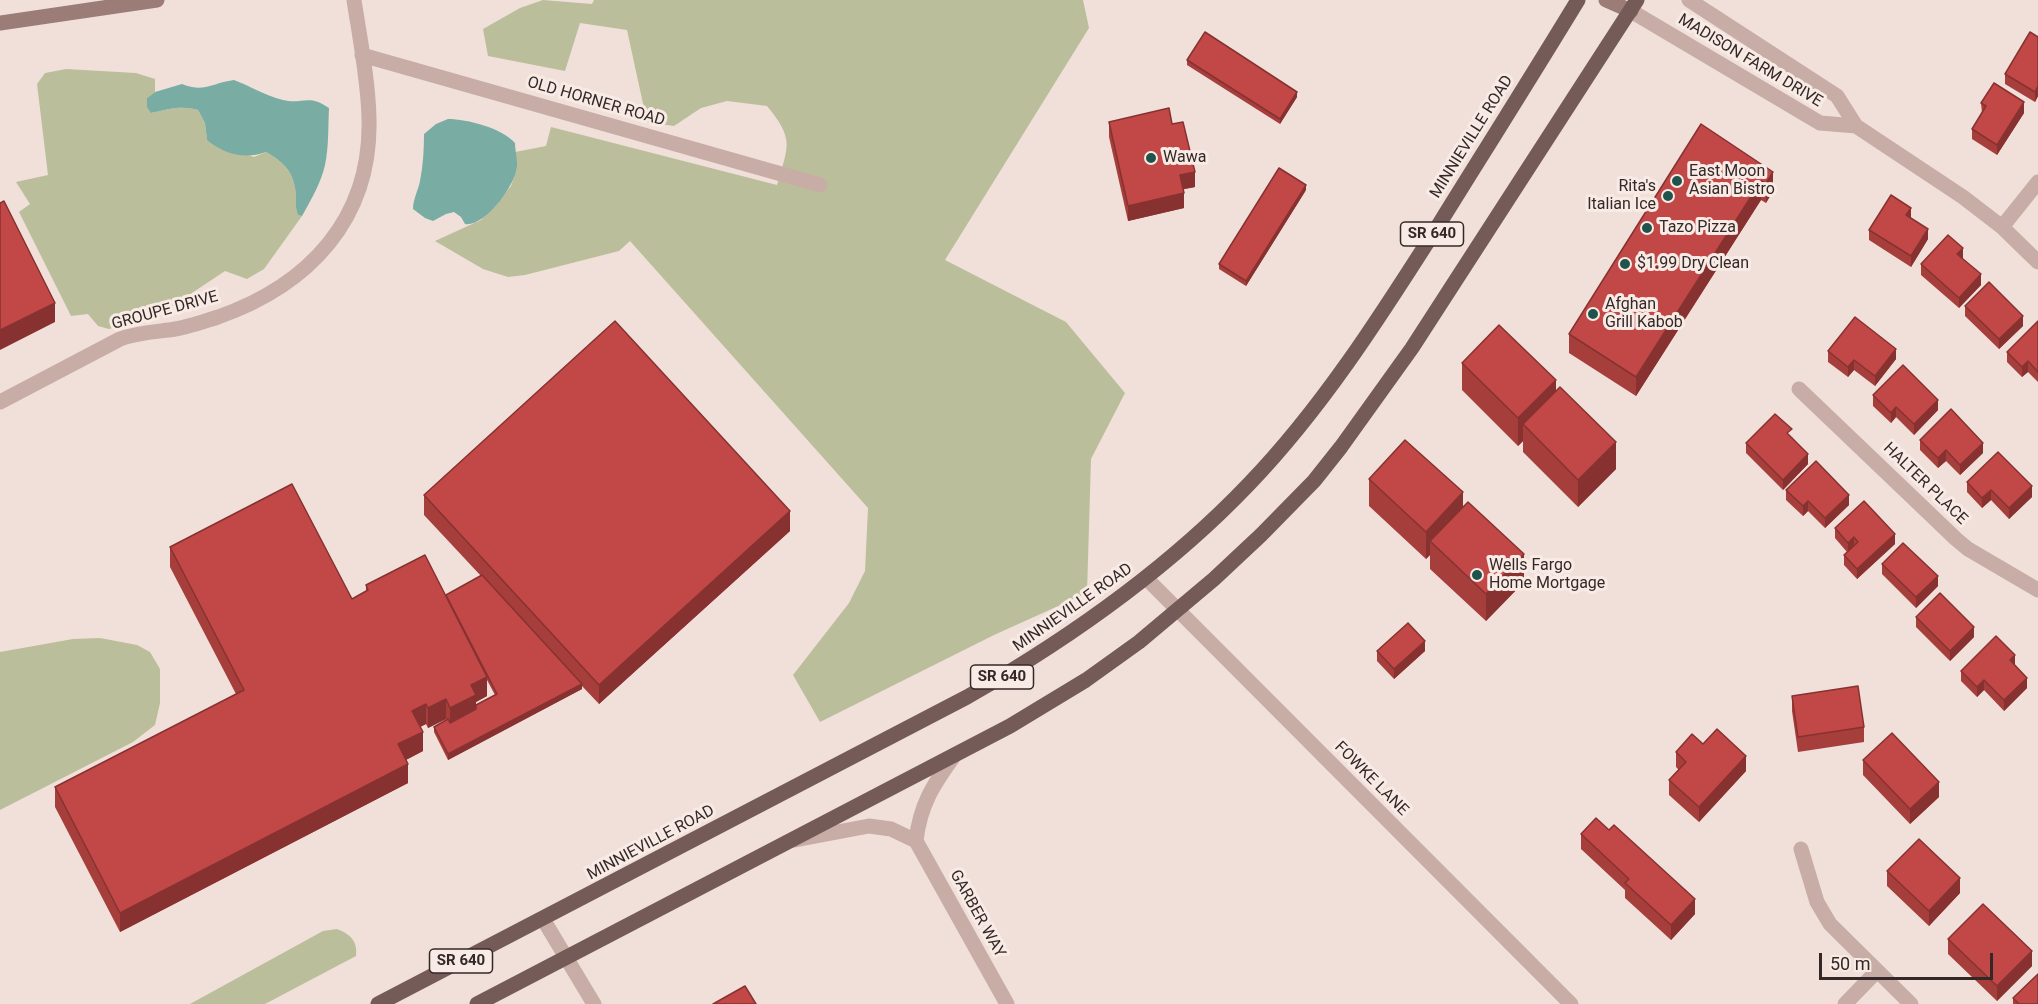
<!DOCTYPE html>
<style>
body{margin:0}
#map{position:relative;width:2038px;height:1004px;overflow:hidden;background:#f0e0d9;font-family:Roboto,sans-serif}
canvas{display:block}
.scale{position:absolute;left:1819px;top:953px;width:174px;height:27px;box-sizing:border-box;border:3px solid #342827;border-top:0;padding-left:8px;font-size:18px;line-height:21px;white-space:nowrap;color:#342827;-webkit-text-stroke:4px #f8ebe5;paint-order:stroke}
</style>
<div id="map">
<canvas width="2038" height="1004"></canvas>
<div class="scale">50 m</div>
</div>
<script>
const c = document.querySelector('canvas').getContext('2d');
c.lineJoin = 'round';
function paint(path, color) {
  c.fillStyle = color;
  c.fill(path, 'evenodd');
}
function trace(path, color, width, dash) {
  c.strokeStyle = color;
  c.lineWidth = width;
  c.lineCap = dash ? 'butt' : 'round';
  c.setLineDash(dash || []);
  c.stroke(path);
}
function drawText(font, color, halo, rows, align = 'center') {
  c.font = font + ' Roboto,sans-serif';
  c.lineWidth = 6;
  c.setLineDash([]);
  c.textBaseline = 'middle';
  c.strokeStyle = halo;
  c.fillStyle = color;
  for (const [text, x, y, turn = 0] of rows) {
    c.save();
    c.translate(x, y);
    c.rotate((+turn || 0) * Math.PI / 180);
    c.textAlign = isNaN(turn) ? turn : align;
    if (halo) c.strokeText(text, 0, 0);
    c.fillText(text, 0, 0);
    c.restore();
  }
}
paint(new Path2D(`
 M543,0l49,4 2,-4h489l6,28 -144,232 121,62 59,71 -34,66 -4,134 -93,42 -174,87 -27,-47 56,-72 16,-32 3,-63 -238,-267 -11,10 -94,24 -17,2 -25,-8 -48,-28 46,-21 15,-16 15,-18 6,-17 -2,-17 31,-6 5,-19 226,58c11,-39 18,-45 -10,-79l-40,-5 -26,7 -27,18 -27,-4 -20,-92 -47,-7 -15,48 -77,-15 -5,-27 37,-21z
 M66,69l70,4 19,6v13l-8,6 4,15c17,-4 30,-8 47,-3l7,13 2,17 47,17 12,-5c19,11 28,20 30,43 0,7 -1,13 2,20l4,1 -38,53 -17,10 -22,-8 -60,40 -56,18 -11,-3 -10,-12 -17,2 -52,-104 11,-8 -14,-22 32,-7 -11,-91 8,-11z
 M100,638l37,7 13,7 10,17v34l-5,22 -22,17 -133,68v-158l73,-13z
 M337,929c13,5 21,12 19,27l-91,48h-75l133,-73z`), '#bbbe9a');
paint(new Path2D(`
 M234,80c16,6 32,16 49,20 19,5 25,-7 46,8 -1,19 0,38 -4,57 -4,18 -14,35 -23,51l-4,-1c-3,-7 -2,-13 -2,-20 -2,-23 -11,-32 -30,-43 -21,8 -42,2 -59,-12l-2,-17 -7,-13c-17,-5 -30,-1 -47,3l-4,-6v-9l8,-6 27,-8c22,9 30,-1 52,-4z
 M448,119c19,0 54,9 67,24 0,9 4,21 1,29 -5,18 -32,55 -51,52l-4,-7 -7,-5 -8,2 -13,7 -8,-3 -12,-9c0,-10 5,-18 7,-28 3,-15 4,-31 4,-47l12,-10z`), '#79aca3');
trace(new Path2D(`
 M1689,0l148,96 19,30 107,71 39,30 36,35
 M1631,11l189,112 36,3
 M362,55l458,130
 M2002,227l36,-45
 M1799,389l157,150 12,10 70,41
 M0,402l120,-63c16,-6 32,-7 49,-9 17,-2 33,-8 49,-13 91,-32 154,-98 151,-199 -1,-39 -9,-79 -15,-118
 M1146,578l425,426
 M795,840l74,-14 22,3 25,12 91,163
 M916,841c4,-36 17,-56 38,-85
 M1801,849l16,53 13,22 81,80
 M543,919l51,85
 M1845,1004l32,-33`), '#c8ada6', 15);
trace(new Path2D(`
 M1606,0l25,11
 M0,23l157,-23`), '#9b7c77', 15);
trace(new Path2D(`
 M378,1004l589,-307c103,-59 200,-127 282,-213 75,-78 134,-172 192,-263 46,-74 92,-147 137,-221
 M477,1004l533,-278 76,-46 53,-38 75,-63 47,-44 53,-54 27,-34 71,-99 225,-348`), '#755b58', 15);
paint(new Path2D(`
 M2038,37v59l-3,6 -30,-18v-10z
 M1187,60l110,37 -17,27 -93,-59z
 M1981,103l43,10 -27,42 -25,-16v-10l10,-16z
 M1109,122l63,2 23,63 -12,2 1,19 -56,13 -19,-84z
 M1701,124l72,48v19l-7,12 -5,-3 -125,196 -67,-43v-19z
 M1306,190l-60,96 -27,-17v-5z
 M1869,230l59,9 -17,28 -42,-27z
 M1962,258l19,27 -22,23 -38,-33v-11z
 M1965,306l58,20 -24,23 -34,-33z
 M2038,321v61l-10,-10 -6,5 -15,-15v-10z
 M1828,351l68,8 -21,27 -21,-16 -6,7 -20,-15z
 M1462,363l94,28 60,78 -38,38 -55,-55v-11l-5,5 -56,-56z
 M1873,395l65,15 -24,25 -18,-18 -5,6 -18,-17z
 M1792,437l16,27 -25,26 -37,-37v-10z
 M1920,440l63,13 -23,22 -14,-14 -8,7 -18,-18z
 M1369,479l94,29 61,74 -38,39 -56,-52v-14l-4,4 -57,-53z
 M1967,482l65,15 -23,22 -18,-19 -9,8 -15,-16z
 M1786,490l63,15 -24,23 -17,-17 -5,5 -17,-16z
 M424,495l366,36 -191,173 -17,-18v3l-134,71 -14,-28v-5l12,-7v-1l-18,9 -2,-4 -6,3 3,24 -17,9 2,23 -288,149 -65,-125v-20l181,-93 -66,-127v-20l182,52 14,-8v-6l80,10 35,-19 -57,-61zM487,680l8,15 -19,10v-3l11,-6z
 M1835,528l60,16 -38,35 -13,-14v-10l3,-3 -12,-14z
 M1882,564l56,22 -22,22 -34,-34z
 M1916,617l58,20 -24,24 -34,-34z
 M1377,651h48l-31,28 -17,-18z
 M2015,665l12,23 -23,23 -20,-21 -7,7 -16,-16v-10z
 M1792,696l72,31v15l-66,10 -6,-41z
 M1703,744l43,27 -47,51 -30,-27v-15l10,-10 -3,-3v-15z
 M1863,760l76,37 -29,27 -47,-49z
 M1581,834l114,80 -24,26 -46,-42v-8l-44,-41z
 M1887,871l73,22 -31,33 -42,-40z
 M1948,939l84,27 -35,35 -49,-47z
 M2013,998l25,6h-25z`), '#a63e3c');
paint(new Path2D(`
 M2038,86v10l-3,6v-10z
 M1297,92v5l-17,27v-5z
 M2024,102v11l-27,42v-10z
 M1195,172v15l-15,3v-15z
 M1773,172v19l-7,12v-20z
 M1761,181v19l-125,196v-19z
 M1306,185v5l-60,96v-5z
 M1184,193v15l-56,13v-15z
 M1911,208v10l-5,-3z
 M1928,229v10l-17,28v-11z
 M1963,248v10l-6,6v-10z
 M1981,274v11l-22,23v-10z
 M55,303v19l-55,28v-20z
 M2023,316v10l-24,23v-10z
 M1896,349v10l-21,27v-10z
 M1854,360v10l-6,7v-10z
 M2028,361v11l-6,5v-10z
 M1556,380v27l-33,17v17l-5,5v-28z
 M1938,400v10l-24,25v-11z
 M1896,407v10l-5,6v-10z
 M1616,442v27l-38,38v-27z
 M1983,443v10l-23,22v-10z
 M1946,450v11l-8,7v-10z
 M1808,454v10l-25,26v-10z
 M2032,486v11l-23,22v-11z
 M1991,490v10l-9,8v-10z
 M1463,492v27l-33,22v14l-4,4v-27z
 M1849,495v10l-24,23v-10z
 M1808,501v10l-5,5v-10z
 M790,511v20l-191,173v-19z
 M1895,534v10l-38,35v-10z
 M1854,537v11l-6,5v-10z
 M1524,554v28l-38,39v-27z
 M1938,576v10l-22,22v-11z
 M1974,627v10l-24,24v-10z
 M1425,641v10l-31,28v-10z
 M2015,655v10l-5,-5z
 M487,677v19l-11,6v12l-26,14v-20l21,-23z
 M2027,678v10l-23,23v-11z
 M1984,680v10l-7,7v-10z
 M582,684v5l-134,71v-6z
 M446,699v20l-18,9v-20z
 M426,704v20l-14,7v-20z
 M423,732v19l-25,13v-20z
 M1746,756v15l-47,51v-15z
 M408,764v19l-288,149v-19z
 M1939,782v15l-29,27v-15z
 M1960,878v15l-31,33v-15z
 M1695,899v15l-24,26v-15z
 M2032,951v15l-35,35v-15z`), '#873231');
const building = new Path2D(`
 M1205,32l92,60 -17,27 -93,-59z
 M2030,32l8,5v49l-3,6 -30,-18z
 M1994,83l30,19 -27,43 -25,-16 14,-23 -5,-3z
 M1169,108l3,16 11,-2 12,50 -15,3 4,18 -56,13 -19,-84z
 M1701,124l72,48 -7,11 -5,-2 -125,196 -67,-43z
 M1279,168l27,17 -60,96 -27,-17z
 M1891,195l20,13 -5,7 22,14 -17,27 -42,-26z
 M4,201l51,102 -55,27v-127z
 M1948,235l15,13 -6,6 24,20 -22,24 -38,-34z
 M1989,282l34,34 -24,23 -34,-33z
 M1855,317l41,32 -21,27 -21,-16 -6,7 -20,-16z
 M615,321l175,190 -191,174 -175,-190z
 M2038,321v51l-10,-11 -6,6 -15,-15z
 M1499,325l57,55 -38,38 -56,-55z
 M1903,365l35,35 -24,24 -18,-17 -5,6 -18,-18z
 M1560,387l56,55 -38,38 -55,-56z
 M1951,409l32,34 -23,22 -14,-15 -8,8 -18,-18z
 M1775,414l17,15 -5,4 21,21 -25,26 -37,-37z
 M1405,440l58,52 -37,40 -57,-53z
 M1998,452l34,34 -23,22 -18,-18 -9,8 -15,-16z
 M1816,461l33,34 -24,23 -17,-17 -5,5 -17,-16z
 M292,484l60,115 16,-9 -2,-5 59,-30 62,122 -16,8 5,10 -26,13 -4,-9 -18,9 -2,-4 -14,7 11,21 -25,12 10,20 -288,149 -65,-126 189,-97 -74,-143z
 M1864,501l31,33 -38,35 -13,-14 14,-13 -4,-5 -6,6 -13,-15z
 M1468,502l56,52 -38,40 -56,-53z
 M1903,543l35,33 -22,21 -34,-33z
 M482,575l100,109 -134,70 -14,-27 14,-8 2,4 26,-14v-4l21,-11 -51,-99z
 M1940,593l34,34 -24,24 -34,-34z
 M1408,623l17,18 -31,28 -17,-18z
 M1996,636l19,19 -5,5 17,18 -23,22 -20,-20 -7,7 -16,-16z
 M1858,686l6,41 -66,10 -6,-41z
 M1717,729l29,27 -47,51 -30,-27 17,-18 -10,-10 16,-18 11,10z
 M1892,733l47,49 -29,27 -47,-49z
 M1596,818l13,12 5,-5 81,74 -24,26 -46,-42 4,-4 -48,-45z
 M1919,839l41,39 -31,33 -42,-40z
 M1983,904l49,47 -35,35 -49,-47z
 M2038,974v30h-19l-6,-6z
 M745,986l11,18h-43z`);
paint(building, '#c14846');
trace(building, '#873231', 1.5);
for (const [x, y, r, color] of [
 [1151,158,6,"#1e544b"],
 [1677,181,6,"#1e544b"],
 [1668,196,6,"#1e544b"],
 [1647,228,6,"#1e544b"],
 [1625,264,6,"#1e544b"],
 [1593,314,6,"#1e544b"],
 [1477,575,6,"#1e544b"]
]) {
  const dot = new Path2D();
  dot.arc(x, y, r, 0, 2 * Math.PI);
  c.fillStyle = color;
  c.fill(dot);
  trace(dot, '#f8ebe5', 2);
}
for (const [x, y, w] of [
 [1432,234,63],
 [1002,677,63],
 [461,961,63]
]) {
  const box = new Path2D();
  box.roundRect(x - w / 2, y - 12, w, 24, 4.5);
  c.fillStyle = '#f8ebe5';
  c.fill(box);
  trace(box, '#342827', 1.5);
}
drawText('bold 15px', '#342827', null, [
 ["SR 640",1432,234],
 ["SR 640",1002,677],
 ["SR 640",461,961]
]);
drawText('16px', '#342827', '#f8ebe5', [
 ["MADISON FARM DRIVE",1750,61,31],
 ["OLD HORNER ROAD",596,102,16],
 ["MINNIEVILLE ROAD",1472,137,-58],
 ["GROUPE DRIVE",165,311,-15],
 ["HALTER PLACE",1925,484,44],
 ["MINNIEVILLE ROAD",1073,608,-35],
 ["FOWKE LANE",1371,779,45],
 ["MINNIEVILLE ROAD",651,843,-28],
 ["GARBER WAY",977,914,61]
]);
drawText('16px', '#342827', '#f8ebe5', [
 ["Wawa",1163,158],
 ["East Moon",1689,172],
 ["Asian Bistro",1689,190],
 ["Rita's",1656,187,"right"],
 ["Italian Ice",1656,205,"right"],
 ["Tazo Pizza",1659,228],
 ["$1.99 Dry Clean",1637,264],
 ["Afghan",1605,305],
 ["Grill Kabob",1605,323],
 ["Wells Fargo",1489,566],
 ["Home Mortgage",1489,584]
], 'left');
</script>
